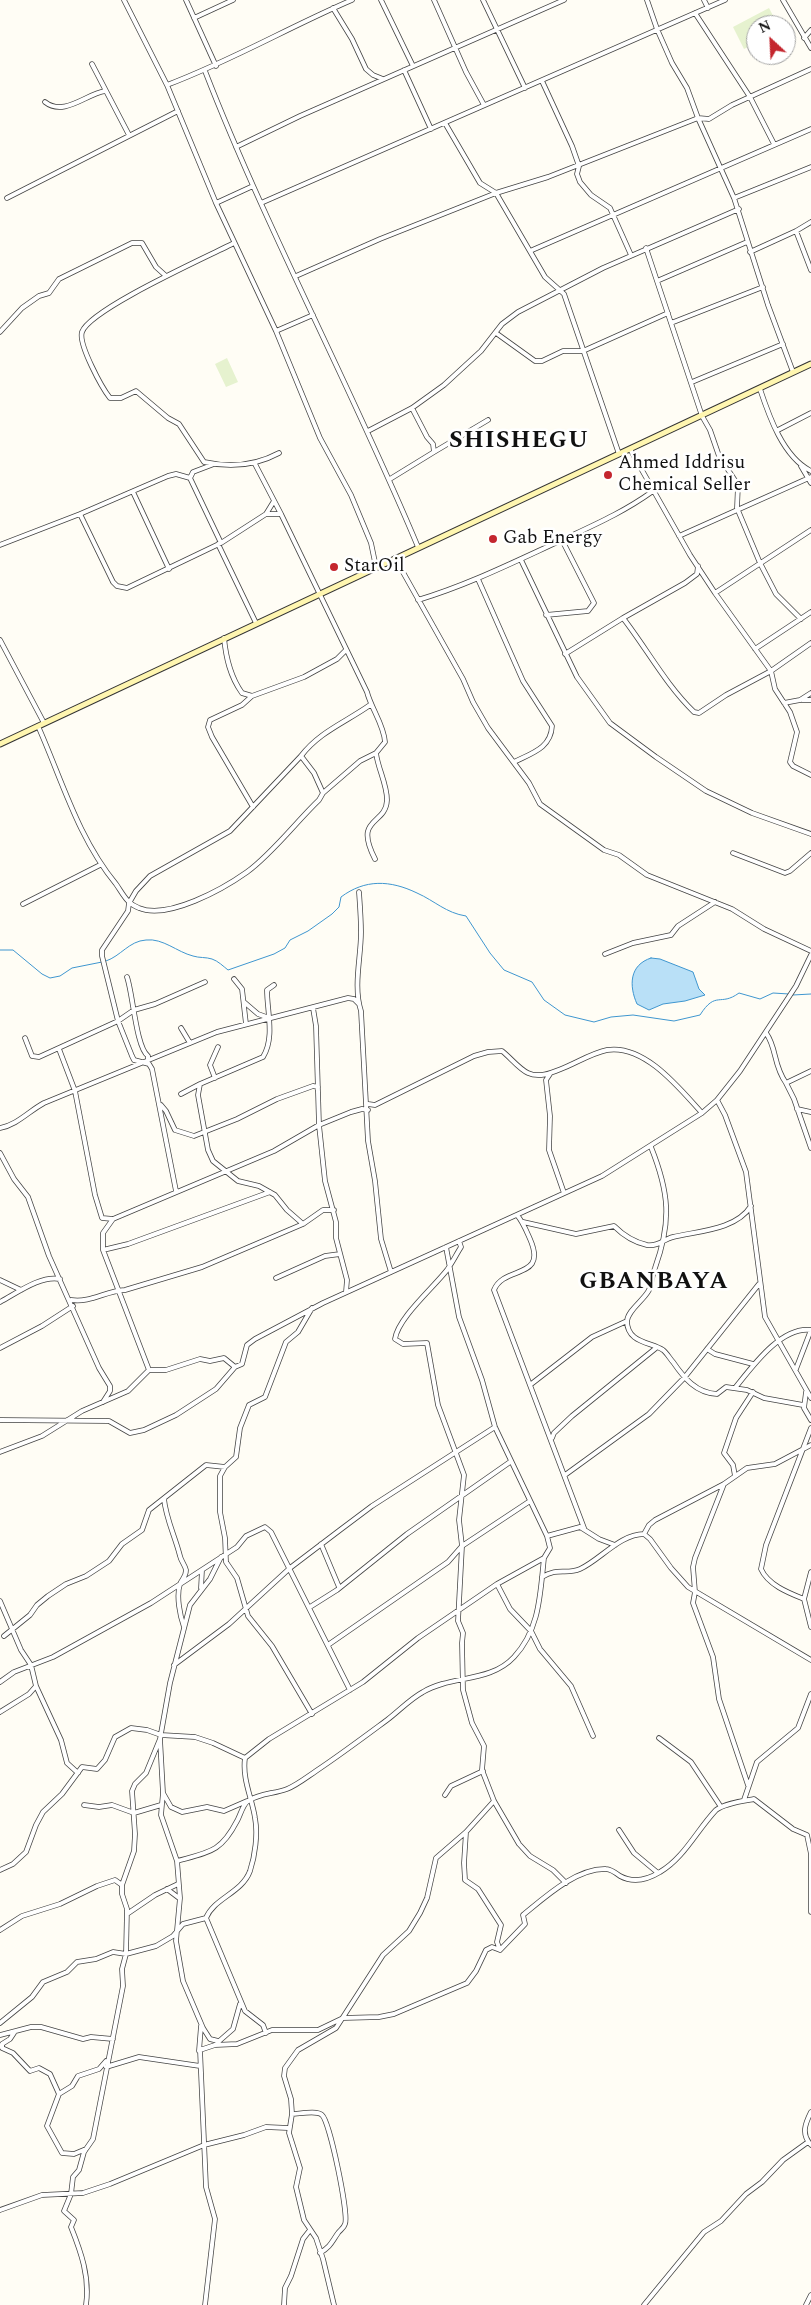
<!DOCTYPE html>
<style>
body{margin:0}
#map{position:relative;width:811px;height:2305px;overflow:hidden;background:#fffdf5;font-family:Spectral,serif}
canvas{display:block}
.north{position:absolute;left:746px;top:15px;width:50px;height:50px;box-sizing:border-box;background:#fff;border:1px solid #a0a0a0;border-radius:50%;rotate:335deg;font-size:14px;font-weight:700;line-height:20px;text-align:center;color:#111}
.north::after{content:'';display:block;margin:auto;width:18px;height:22px;background:#c4262e;clip-path:polygon(50% 0,100% 100%,50% 72%,0 100%)}
</style>
<div id="map">
<canvas width="811" height="2305"></canvas>
<div class="north">N</div>
</div>
<script>
const c = document.querySelector('canvas').getContext('2d');
c.lineJoin = 'round';
function paint(path, color) {
  c.fillStyle = color;
  c.fill(path, 'evenodd');
}
function trace(path, color, width, dash) {
  c.strokeStyle = color;
  c.lineWidth = width;
  c.lineCap = dash ? 'butt' : 'round';
  c.setLineDash(dash || []);
  c.stroke(path);
}
function drawText(font, color, halo, rows, align = 'center') {
  c.font = font + ' Spectral,serif';
  c.lineWidth = 5;
  c.setLineDash([]);
  c.textBaseline = 'middle';
  c.strokeStyle = halo;
  c.fillStyle = color;
  for (const [text, x, y, turn = 0] of rows) {
    c.save();
    c.translate(x, y);
    c.rotate((+turn || 0) * Math.PI / 180);
    c.textAlign = isNaN(turn) ? turn : align;
    if (halo) c.strokeText(text, 0, 0);
    c.fillText(text, 0, 0);
    c.restore();
  }
}
paint(new Path2D(`
 M769,8l9,17h-22v18l-12,6 -11,-22z
 M227,358l11,24 -12,5 -11,-23z`), '#e6f2cf');
const water = new Path2D(`
 M651,958l9,1 33,13 6,17 6,6 -20,6 -22,3 -14,6 -12,-6c-8,-18 -8,-39 14,-46z`);
paint(water, '#b9e0f7');
trace(water, '#3f96cf', 1);
trace(new Path2D(`
 M0,950h13l29,24 8,4 10,-2 12,-8 30,-6
 M106,961c15,-5 23,-20 40,-21 17,-2 31,12 47,16 6,2 13,1 19,3 6,2 11,7 16,11l46,-16 11,-6 5,-8 18,-9 24,-17 7,-7 2,-10c24,-18 49,-17 76,-4 18,8 29,20 49,23l24,37 14,17 28,12 12,18 21,15 29,7 17,-5 22,-2 41,6 26,-6c16,-25 20,-8 39,-22l21,6 13,-6 16,1
 M793,995l18,-1`), '#3f96cf', 1);
const street = new Path2D(`
 M124,0l43,85 49,118 60,128 44,107 31,57 20,48 5,24
 M186,0l30,66
 M381,0l32,66
 M434,0l32,72 18,33
 M483,0l42,88
 M647,0l10,29 15,34 15,25 11,30 36,80 34,107 25,67
 M704,0l4,8
 M783,0l28,48
 M333,8l19,31 14,30 7,6 10,4
 M695,13l55,84 24,47
 M194,18l39,-18
 M804,38l7,-8
 M92,64l37,71
 M404,70l27,59
 M205,71c63,162 146,315 213,476
 M542,81l30,65 7,20 -2,8 3,8 11,13 19,13 21,47
 M167,85c64,-24 122,-58 185,-85
 M45,102c19,15 41,-8 60,-11
 M445,123l35,60 16,10 49,84 19,17 55,160
 M236,147l64,-31 264,-116
 M7,198l171,-87
 M734,198l77,-31
 M216,203l37,-17
 M261,203l464,-203
 M796,231l15,39
 M234,243c-27,14 -144,66 -152,89 -4,12 20,56 28,66h11l15,-7 32,27 11,6 25,38c27,6 51,4 75,-9
 M646,248l56,168 8,14 9,26 19,29 -1,23 23,55 16,31 25,25
 M530,251l281,-122
 M750,252l46,-21 15,-9
 M296,276l84,-37 116,-46 52,-16 150,-59 11,1 23,-14 79,-36
 M657,281l90,-39
 M671,323l92,-36
 M276,331l37,-16
 M0,332l22,-24 17,-12 10,-3 10,-14 73,-36h10l14,24 10,9
 M496,333l39,28h7l21,-10h20l85,-38
 M692,382l91,-38
 M760,389c9,27 23,68 51,82
 M778,430l33,-17
 M368,431l44,-23 32,-23 37,-34 21,-27 16,-12 85,-44 136,-59
 M630,449l60,106 25,38 56,78 4,18 15,23 7,20 -7,30 3,4 18,9
 M434,452l54,-32
 M255,464l26,50
 M801,466l10,17
 M190,478l3,-6 21,-8
 M390,479l44,-27 -1,-8 -6,-7 -15,-29
 M133,492l36,77
 M266,514l8,-13
 M679,536l132,-59
 M221,543l-31,-65 -14,-4 -8,2 -88,38 33,68 4,4 10,2 94,-45 45,-29h15l86,178c4,16 17,33 18,50l-9,11c2,16 11,31 11,47 -1,26 -34,16 -12,59
 M218,544l38,79
 M0,545l80,-31
 M395,558l68,121 10,23 15,26 41,55 11,21 64,46 15,5 28,20 85,34 32,20 47,22
 M521,560l56,117 33,46 46,34 50,34 46,22 59,21
 M478,579l45,102 29,45c-1,22 -20,27 -38,36
 M715,593l96,-63
 M418,600c50,-15 96,-38 144,-60 32,-15 62,-28 91,-49
 M546,615l42,-4 6,-8 -32,-63
 M623,618c24,31 43,67 71,94l5,1 27,-18 45,-24 40,-28
 M224,638c2,20 6,38 18,55l10,3
 M0,640l44,83
 M755,649l56,-37
 M565,654l58,-36 62,-35 12,-9 1,-8
 M802,700h9
 M784,703l16,-3 11,-7
 M38,726c24,54 40,112 78,158 7,10 11,20 23,24 29,12 84,-19 108,-36 25,-18 49,-50 72,-72l4,-7 -9,-20 -13,-17c18,-24 45,-34 69,-51
 M323,793l37,-32 16,-8
 M253,807l-41,-70 -4,-10 2,-7 32,-15 10,-9 52,-19 33,-18 9,-9
 M733,853l52,20 5,-2 21,-18
 M359,892c1,14 2,27 2,40 0,26 -8,54 0,79l7,130 7,40 6,58 10,33
 M23,904l77,-39
 M605,954l28,-11 38,-8 7,-9 37,-24
 M127,977c6,17 9,70 21,79v4
 M234,979l8,10 4,35
 M274,985l-7,5c0,21 8,48 -4,67l-63,27 -2,11 10,55 5,11 25,20 21,5 16,9 12,15 16,14
 M244,1002l14,12 11,4
 M313,1008l3,18 3,99 6,56 11,41v16l11,42 -1,12
 M181,1028l9,15
 M766,1033c11,15 7,32 20,50l25,-12
 M25,1038l7,18 7,1 79,-36 16,-11 21,-6 50,-22
 M59,1049l16,42 20,104 7,23 11,1 161,-68 45,-26 32,-13 11,-3 6,1
 M550,1074l-4,6 4,36 -1,34 15,43
 M215,1078l-5,-13 8,-18
 M786,1083l8,16 17,49
 M181,1094l19,-10
 M717,1100l8,15 21,57 19,145 46,81
 M368,1104l7,1 99,-49 14,-4 14,-1c8,6 17,18 26,22 11,5 23,0 33,-4 15,-6 31,-16 46,-19 38,-6 73,39 95,63
 M161,1105l5,6 9,19 19,6 43,-17 40,-20 36,-13 5,1
 M797,1109l14,3
 M0,1128c17,-3 29,-17 44,-25l173,-71 131,-34 6,1 5,5
 M651,1147c18,45 21,74 4,121 -3,7 -3,15 -6,22 -5,10 -21,20 -22,31 0,22 24,21 36,29 4,3 7,9 10,12 11,16 23,31 44,32l9,-7 21,3 17,8 39,7
 M0,1153l14,26 14,18 21,59 50,112 11,18v5l-7,11
 M176,1191l-24,-122 -3,-5 -15,-4 -2,-4 -14,-35 -16,-65v-6l26,-39 1,-8 7,-12 14,-15 80,-45 71,-75
 M517,1215c6,7 9,15 13,24 18,41 -26,26 -36,51l90,238
 M113,1219l-10,14v17l46,120
 M523,1222l53,12 38,-8c10,10 19,16 33,19 11,2 17,-6 26,-8 25,-6 63,-7 78,-31
 M459,1241l2,6c-5,8 -9,16 -14,23 -14,18 -49,48 -52,69l8,5 24,-1 11,62 26,70 -5,45 3,26 -4,75 5,12 -1,10 1,47 9,33 12,23 -2,24 12,31 25,43 11,12 23,14 13,13
 M103,1250l25,-6 142,-52
 M276,1278l49,-22 15,-2
 M0,1280l21,10
 M71,1300c20,3 34,-9 54,-10l77,-23 101,-43 20,-14h11
 M0,1302c17,-9 41,-27 60,-23
 M0,1348l42,-22 31,-20
 M707,1349l8,5 38,10
 M796,1369l15,-39
 M530,1385l62,-48 35,-16
 M735,1388c17,-21 46,-62 76,-58
 M806,1392l-2,16 7,12
 M0,1420l109,1 21,12 14,-3 32,-15 40,-26 19,-22 7,-3 5,-19 8,-6 68,-36 279,-127 100,-63 15,-13 23,-29 56,-85 15,-31
 M552,1438l2,-5 18,-17 84,-68
 M0,1452l42,-16 40,-25 46,-20 21,-21h17l34,-11 10,2 14,-3 11,9
 M565,1475l84,-61 35,-36 75,-94
 M735,1476l-2,-11 -9,-12 12,-35 17,-26
 M724,1484l-29,74 -2,9 2,25 -2,11 20,54 6,42 29,86
 M164,1499c2,20 11,37 16,57 1,5 5,9 6,14 0,7 -4,9 -6,14 -4,12 0,32 4,43
 M644,1534l5,-9 6,-5 69,-36 23,-16 28,-4 36,-19
 M547,1536l33,-9 19,12 16,6
 M321,1544l18,43
 M811,1572l-7,27 7,28
 M542,1577c16,-10 24,-2 38,-8 20,-9 40,-35 64,-35l6,5 21,29 17,19 123,73
 M497,1584l13,25 21,22 9,18 31,37 22,50
 M201,1588l1,-18
 M804,1599c-15,-6 -36,-14 -43,-30l5,-24 45,-117
 M0,1601l21,49 10,15 5,21 -7,8 -29,18
 M310,1607l27,-17 70,-56 103,-72
 M4,1636l26,-21 7,-10 11,-9 18,-12 20,-8 23,-15 13,-17 20,-14 7,-20 57,-45 19,2
 M328,1645l120,-83 14,-16 68,-45
 M174,1665l55,-41 61,-56 50,-38 32,-24 123,-79
 M0,1682l14,-10 39,-15 98,-54 86,-56 9,-11 19,-9 6,5 79,158
 M36,1686l25,54 6,23 11,10
 M312,1714l-40,-68 -24,-30 -11,-38 -11,-16 -1,-24 -5,-26v-36l5,-9 11,-10 4,-29 9,-23 16,-8 21,-55 12,-10 14,-24
 M659,1738l32,24 30,45
 M163,1793l8,14 11,5 25,-5 17,4 23,-10
 M445,1795l6,-9 32,-15
 M744,1800l13,-38 41,-34 13,-34
 M84,1805l15,2 13,-2 22,8 27,-8
 M619,1830l15,23 24,20
 M466,1832l-2,31 1,17 13,9 23,36 -4,17 3,8
 M177,1861c33,-9 44,-9 60,-40 3,-5 6,-17 11,-20 12,-8 26,-7 39,-12 10,-4 20,-12 29,-18 24,-16 48,-34 71,-51 12,-9 23,-21 36,-28 28,-17 67,-9 91,-35 26,-28 26,-63 30,-99
 M0,1870l13,-6 13,-12 10,-27 7,-13 19,-18 20,-27 15,2 8,-9 10,-23 16,-9 16,2 14,5 34,2 18,6 32,15
 M167,1889l12,9
 M127,1914l28,-19 23,-11
 M0,1930l22,-14 38,-12 37,-18 18,-6 7,5
 M0,2023l32,-26 11,-15 24,-10 10,-10 19,-3 17,-7 13,2 30,-8 17,-10 10,-12 23,-6
 M14,2033l-4,6 -8,5v4l11,5 17,18 9,-3 11,6 9,20
 M266,2033l-3,-8 -18,-14 -39,-93c8,-20 36,-25 44,-47 5,-15 8,-37 5,-53 -3,-20 -13,-39 -10,-60l24,-19 94,-57 55,-44 79,-54 47,-26 6,-10 -3,-12 -52,-109 -13,-47 -23,-63 -13,-70
 M0,2035l31,-8h10l42,12 8,-2 22,2
 M218,2041l-8,-2 -7,-11 -20,-47 -7,-40 4,-43 -3,-37 -16,-46 2,-22 -3,-54 10,-56 20,-78 20,-26 11,-22
 M217,2043l16,-14 7,-25
 M199,2051l2,-25
 M106,2067l33,-10 61,9
 M811,2112c-6,12 -10,22 0,33
 M292,2114c7,0 25,-4 30,1 8,7 27,100 23,109 -1,4 -5,6 -7,9 -7,10 -7,13 -18,20
 M86,2149l-12,5 -12,-1 -15,-27 12,-32 13,-8 6,-10 21,-7 7,-8
 M0,2210l42,-15 41,-2 27,-9 94,-39 40,-10 22,-8 22,1
 M86,2305c4,-28 -5,-53 -15,-78l3,-7 -10,-9 7,-17 2,-17 6,-7 5,-18 9,-13 30,-153 -1,-17 4,-15 1,-45 -5,-15v-9l12,-34 1,-17 -3,-43 3,-7 11,-11 14,-34
 M205,2305l10,-86 -9,-32 -6,-137 15,-5 22,-1 35,-14h46l25,-12 36,-1 15,-3 73,-31 9,-12 10,-21 6,-3 8,3 25,-26 -2,-9c21,-17 53,-47 83,-46 4,0 10,4 14,7 13,7 27,4 40,-4 24,-14 37,-42 56,-62 9,-7 27,-9 38,-11l39,30 14,6 4,19v58
 M284,2305l1,-17 6,-12 12,-37 7,-9
 M334,2305l-11,-46 -7,-21 -12,-18 -8,-33 4,-19 -11,-35 3,-19 -1,-15 -7,-23 1,-8 13,-18 38,-22 47,-73 26,-24 11,-18 7,-15 9,-40 30,-26 28,-31
 M644,2305l60,-73 17,-11 25,-27 16,-12 21,-22 25,-18
 M806,2305l5,-10`);
const secondary = new Path2D(`
 M0,744l811,-380`);
trace(street, '#444', 5.5);
trace(secondary, '#333', 7);
trace(street, '#fff', 4);
trace(secondary, '#fff6b0', 5);
for (const [x, y, r, color] of [
 [608,475,5,"#c4262e"],
 [493,539,5,"#c4262e"],
 [334,567,5,"#c4262e"]
]) {
  const dot = new Path2D();
  dot.arc(x, y, r, 0, 2 * Math.PI);
  c.fillStyle = color;
  c.fill(dot);
  trace(dot, '#fff', 2);
}
drawText('19px', '#111', '#fff', [
 ["Ahmed Iddrisu",618,464],
 ["Chemical Seller",618,486],
 ["Gab Energy",503,539],
 ["StarOil",344,567]
], 'left');
c.letterSpacing = '1px';
drawText('bold 24px', '#111', '#fff', [
 ["SHISHEGU",519,442],
 ["GBANBAYA",654,1283]
]);
c.letterSpacing = '0px';
</script>
